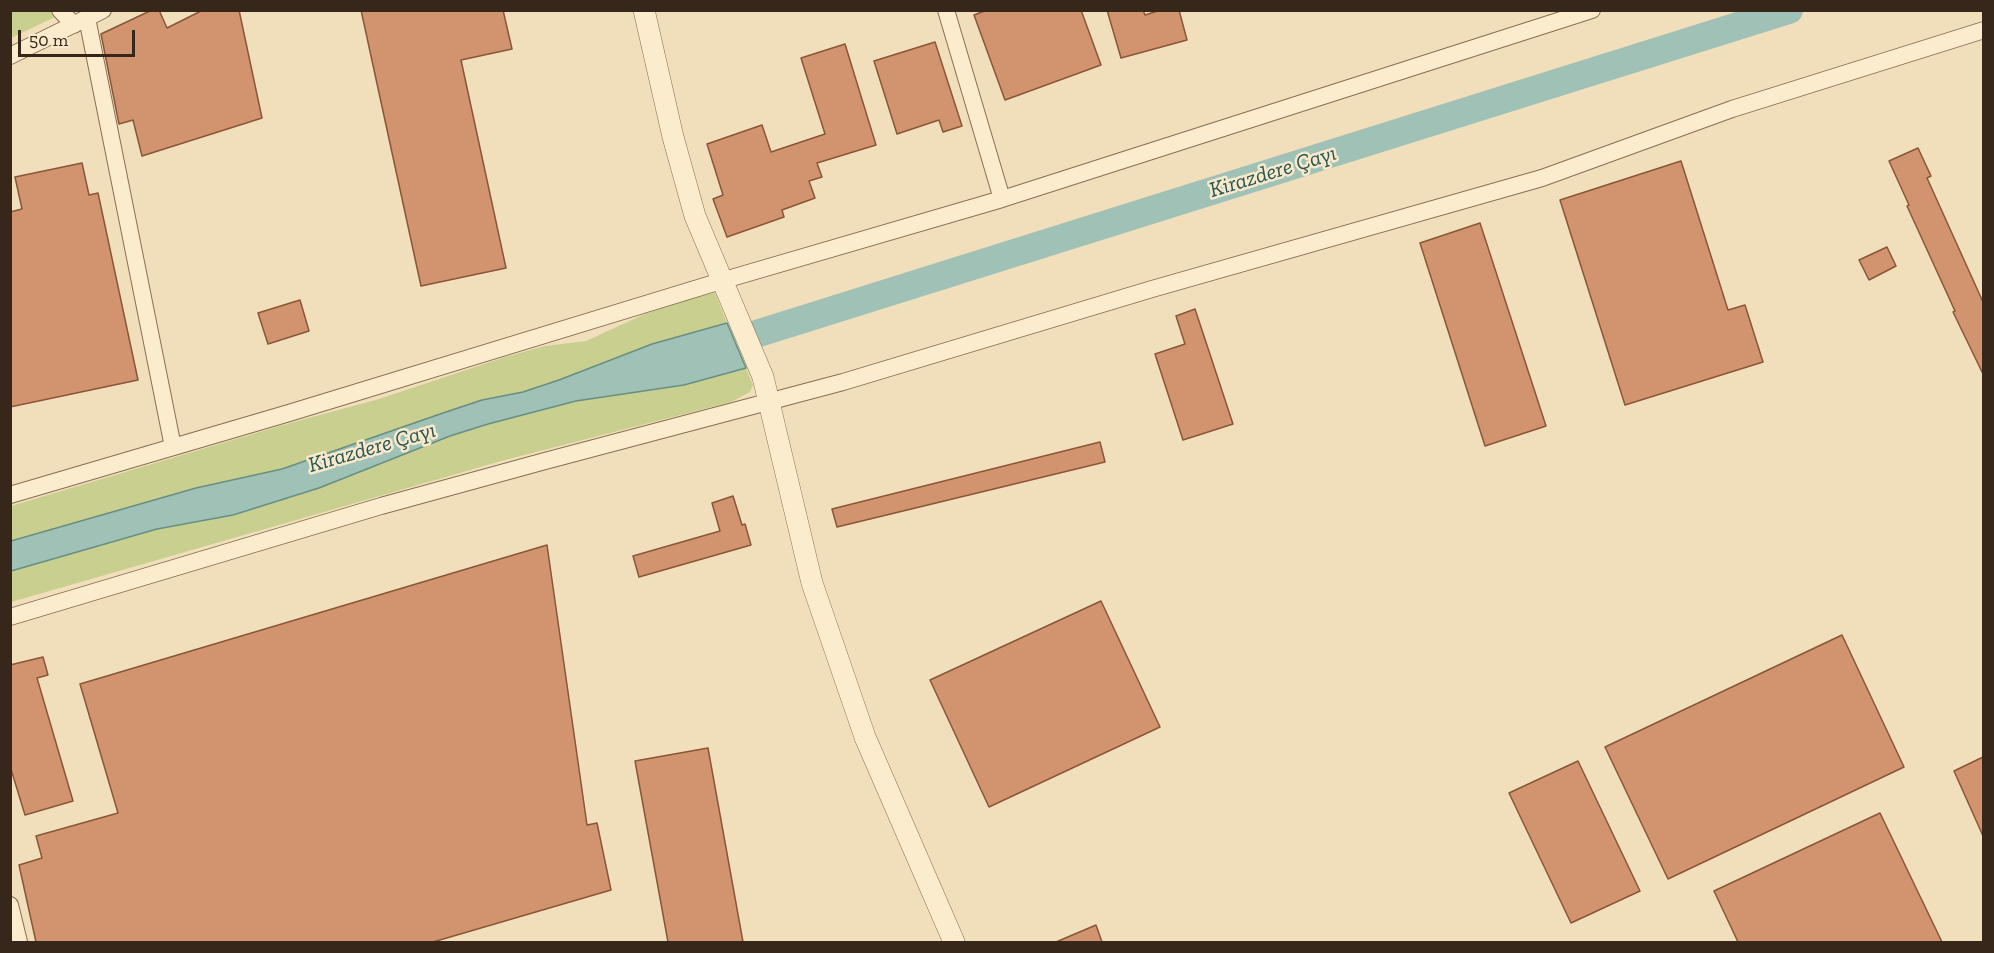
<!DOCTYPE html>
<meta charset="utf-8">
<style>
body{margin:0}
#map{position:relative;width:1994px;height:953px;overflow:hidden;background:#f1dfbb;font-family:"Zilla Slab",serif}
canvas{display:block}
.frame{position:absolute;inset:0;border:12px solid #36271a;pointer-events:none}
.scale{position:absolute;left:18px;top:30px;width:117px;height:27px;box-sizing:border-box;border:3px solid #36271a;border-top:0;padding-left:8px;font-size:18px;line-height:21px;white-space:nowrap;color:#36271a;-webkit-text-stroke:4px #f8e9cb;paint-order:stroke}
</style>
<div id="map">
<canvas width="1994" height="953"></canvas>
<div class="frame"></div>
<div class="scale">50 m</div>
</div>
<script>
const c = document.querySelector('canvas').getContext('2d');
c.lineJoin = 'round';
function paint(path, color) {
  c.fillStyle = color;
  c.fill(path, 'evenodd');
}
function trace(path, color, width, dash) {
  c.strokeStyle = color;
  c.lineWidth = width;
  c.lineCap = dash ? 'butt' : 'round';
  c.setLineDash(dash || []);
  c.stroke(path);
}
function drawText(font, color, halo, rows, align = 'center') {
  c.font = font + ' "Zilla Slab",serif';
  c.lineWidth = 5;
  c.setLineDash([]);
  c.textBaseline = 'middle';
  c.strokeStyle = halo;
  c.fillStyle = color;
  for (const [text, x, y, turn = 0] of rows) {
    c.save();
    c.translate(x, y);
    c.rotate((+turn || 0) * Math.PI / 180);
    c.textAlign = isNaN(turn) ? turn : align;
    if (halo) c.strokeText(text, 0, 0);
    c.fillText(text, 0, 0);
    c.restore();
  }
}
paint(new Path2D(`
 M10,11h43l4,5 -46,22z
 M715,293l12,30 -75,21 -93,36 -36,12 -41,8 -39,13 -161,56 -86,19 -185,53v-35l272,-81 96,-26 126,-42 40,-11 41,-5 61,-28 45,-15z
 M746,368l7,17 -3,7 -19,10 -226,58 -494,142v-31l146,-42 76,-14 86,-27 131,-52 38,-12 88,-23 108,-16z`), '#c9cf8e');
const water = new Path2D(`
 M727,323l19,45 -62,17 -108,16 -88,23 -38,12 -131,52 -86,27 -76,14 -146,42v-30l185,-53 86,-19 161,-56 39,-13 41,-8 36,-12 93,-36z`);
paint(water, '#9fc1b6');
trace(water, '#678f83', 1.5);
trace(new Path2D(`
 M756,334l1033,-324`), '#9fc1b6', 28);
const building = new Path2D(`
 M152,10h7l8,18 36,-18h36l23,108 -120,38 -9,-36 -14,4 -18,-90z
 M361,10h142l9,39 -51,11 45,208 -85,18z
 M987,10h94l20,55 -96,35 -31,-85z
 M1107,10h36l2,5 16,-5h18l8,30 -66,18z
 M935,42l27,84 -19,6 -4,-12 -42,14 -23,-73z
 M845,44l31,101 -59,18 5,14 -13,4 6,17 -33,12 2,7 -57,20 -14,-38 10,-4 -16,-51 55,-19 9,27 54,-18 -24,-76z
 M1918,148l13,28 -4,2 56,124v72l-30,-62 2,-1 -48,-105 2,-1 -20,-44z
 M1681,161l47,149 17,-5 18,57 -138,43 -65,-205z
 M82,163l7,32 9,-2 40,187 -128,27v-195l12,-3 -7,-32z
 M1480,223l66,203 -61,20 -65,-203z
 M1887,247l9,19 -27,14 -10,-20z
 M300,300l9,31 -41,13 -10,-31z
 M1195,309l38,115 -50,16 -28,-86 30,-10 -9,-28z
 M1100,442l5,20 -268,65 -5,-18z
 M733,496l9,29 3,-1 6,21 -112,32 -6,-21 87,-25 -8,-28z
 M547,545l40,280 10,-2 14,67 -178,52h-397l-17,-77 23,-7 -6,-22 82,-23 -38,-129z
 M1101,601l59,126 -171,80 -59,-127z
 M1842,635l62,132 -236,112 -63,-132z
 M43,657l5,18 -11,3 36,123 -48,14 -15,-49v-101z
 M708,748l35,194h-75l-33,-181z
 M1983,757v79l-29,-65z
 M1578,761l62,130 -69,32 -62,-130z
 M1880,813l62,129h-204l-24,-51z
 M1096,925l6,17h-46z`);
paint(building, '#d2946e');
trace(building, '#895638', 1.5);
const minor = new Path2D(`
 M60,10l14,15
 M946,10l56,189
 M87,18l86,429
 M10,56l93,-46
 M10,495l279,-82 432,-132 281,-82 590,-189
 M10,617l371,-111 164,-45 298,-79 309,-93 390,-111 190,-69 252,-79
 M10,905l9,37`);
const tertiary = new Path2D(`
 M644,10l29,127 22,79 68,161 49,206 53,154 89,205`);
trace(minor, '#896e54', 18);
trace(tertiary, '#896e54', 22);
trace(minor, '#fbecce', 16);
trace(tertiary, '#fbecce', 21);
drawText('italic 22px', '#285753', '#f8e9cb', [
 ["Kirazdere Çayı",1273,172,-17],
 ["Kirazdere Çayı",372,448,-16]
]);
</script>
